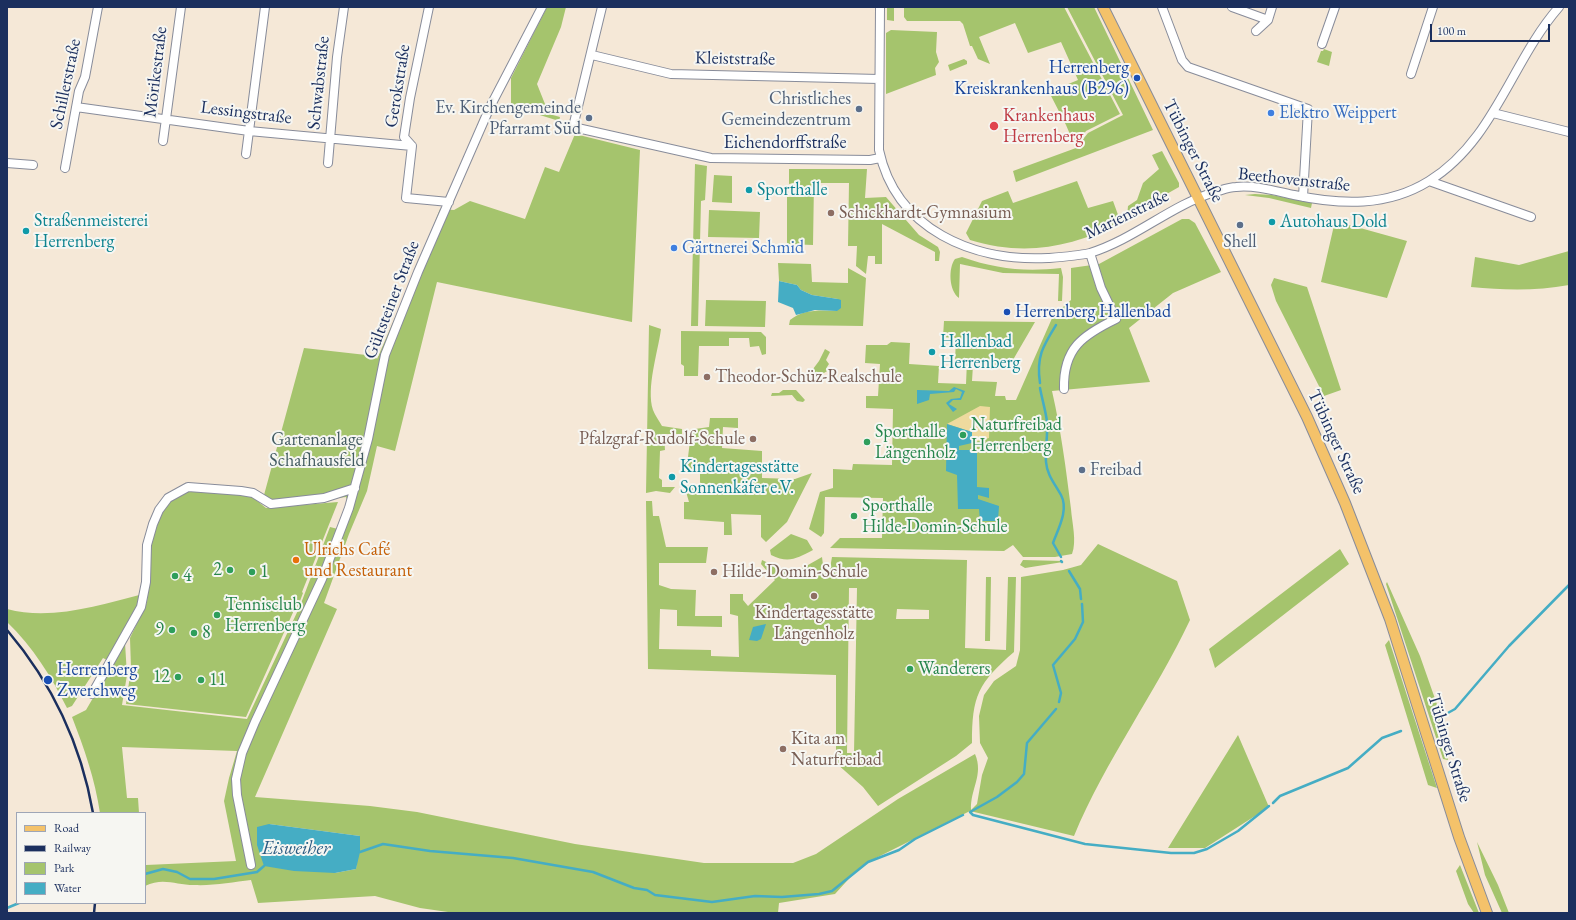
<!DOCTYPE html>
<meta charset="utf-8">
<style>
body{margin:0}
#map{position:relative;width:1576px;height:920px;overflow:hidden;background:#f5e8d7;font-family:"EB Garamond",serif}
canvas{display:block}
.frame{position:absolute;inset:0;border:8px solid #1b2f5e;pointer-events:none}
.legend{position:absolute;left:16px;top:812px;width:130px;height:92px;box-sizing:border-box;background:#f6f6f2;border:1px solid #9ea6b7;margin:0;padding:5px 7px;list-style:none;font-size:12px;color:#1b2f5e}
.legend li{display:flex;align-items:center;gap:8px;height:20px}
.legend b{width:20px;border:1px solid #9ea6b7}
.scale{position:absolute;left:1430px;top:24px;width:120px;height:18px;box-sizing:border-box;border:2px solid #1b2f5e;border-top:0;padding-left:5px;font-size:12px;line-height:14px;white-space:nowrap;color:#1b2f5e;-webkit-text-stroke:3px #f6f6f2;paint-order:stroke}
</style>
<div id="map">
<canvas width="1576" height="920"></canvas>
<div class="frame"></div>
<ul class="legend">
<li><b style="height:5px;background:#f4c26a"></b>Road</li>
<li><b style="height:5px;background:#1b2f5e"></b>Railway</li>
<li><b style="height:11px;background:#a5c46d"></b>Park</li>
<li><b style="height:11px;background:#45adc4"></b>Water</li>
</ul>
<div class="scale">100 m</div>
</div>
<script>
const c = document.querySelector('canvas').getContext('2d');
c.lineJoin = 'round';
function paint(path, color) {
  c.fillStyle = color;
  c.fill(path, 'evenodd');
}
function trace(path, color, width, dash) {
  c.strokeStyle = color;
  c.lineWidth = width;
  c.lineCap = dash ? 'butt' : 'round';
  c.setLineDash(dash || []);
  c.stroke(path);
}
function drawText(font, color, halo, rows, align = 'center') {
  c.font = font + ' "EB Garamond",serif';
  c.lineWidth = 4;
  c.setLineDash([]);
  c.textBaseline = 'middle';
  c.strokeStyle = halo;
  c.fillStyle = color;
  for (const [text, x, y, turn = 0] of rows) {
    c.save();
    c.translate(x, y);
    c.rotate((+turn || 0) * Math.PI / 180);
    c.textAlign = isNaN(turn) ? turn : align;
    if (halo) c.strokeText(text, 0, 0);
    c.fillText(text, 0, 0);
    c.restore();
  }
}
paint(new Path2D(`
 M547,7h19l-5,20 -24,57 12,30 11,3 -1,4 -48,-15v-28z
 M887,7h7v14l-7,-1z
 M904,7h160l56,107 -34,17 -11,15 -9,-21 -17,-33 29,-12 -17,-38 -33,11 -13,-30 -36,14 11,27 -12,-5 -6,-13h-2l-7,-22 -3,-3h-53l-3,-4z
 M1067,7h27l59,123 -137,52 -3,-11 63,-23 12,-15 35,-18z
 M891,30l46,2 -1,20 3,10 -4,6 1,7 -50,19v-61z
 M1324,49l8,3 -3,14 -12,-4 4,-11h2z
 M964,59l3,2v3l-17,7 -2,-6z
 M575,134l65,16 -8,172 -195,-40 -42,169 -18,-5 -10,45 -18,43 -25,69 13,6 -82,188 115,9 47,6 158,32 129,19h89l23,-9 82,-55 77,-45c9,21 -5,35 -4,56l6,-6 5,-29 6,-17 -8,-15 -1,-27 5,-21 10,-14 22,-15 4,-16 1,-73 42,-7 18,-5 17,-21 79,37 13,39c-35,74 -85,141 -116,216l-104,-25 -102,51 -12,9 -21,23 -56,9 -1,10h-323l-35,-5 -45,-12 -117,7 -7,-23c-18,2 -38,6 -57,5 -18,0 -31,-8 -49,1v-24l1,3 90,-4 -12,-60 5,-23 8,-27 -115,-4 5,51h11l1,15h-39c-5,-34 -16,-65 -28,-96l14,-7 39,-67 2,32 -5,30 125,14 53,-113 30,-79 8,2 10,-26 -2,-6 -79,10 -3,-12 40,-147 71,8 2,3 37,-85 26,-65 14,1 16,-9 55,18 20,-52 14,5zM269,824l91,12 -4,33 -21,4z
 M1162,151l17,32v4l-37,21 -13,11 -2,-2 1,-11 9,-6 6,-17 16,-14 -7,-14z
 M695,164l12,2 -2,34 -4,1 -3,125h-7z
 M789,169h78l-2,29 21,-1 33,38 19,12 2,5 -1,9h-4v-9l-53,-28v40h-7v-8h-7l-2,18 -10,-8 1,-20h-9l1,-63h-35l-1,62 -26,-1v-47h6l10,-5 -5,-10 -9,2z
 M714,175l18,1v27l-20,-1z
 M1077,181l11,27 25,-7 8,22c-51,24 -95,34 -151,17l-4,-7 16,-32 26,-10 5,12z
 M1255,194l17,1 40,8 -1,5 -42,-10 -24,-3z
 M709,210l51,2 -1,26 -51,-1z
 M1182,219h7l6,4 26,49 -48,21 -44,35 21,54 -98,9c9,39 14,78 19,118 1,14 6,32 1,45l-17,3h-32l-10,-12 -9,6 -174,-3 10,-10h42l1,-40 -58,-1 -1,36 -3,4 -12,-8 11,-37 13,-4v-19l19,1 1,-6 39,1 1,-56 -27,-1v-12h12l2,-32 -15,-1 1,-18h21l4,-3 19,1 -1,21 30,2 -1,17 28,1 1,-23h-12l1,-23 -13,-1 1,-16 91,1 -25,43h-37l-1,16 25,1 -2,14h10l1,4h10l37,-84 18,-16v-32l28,-4z
 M1335,221l72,20 -20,57 -66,-16z
 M1569,251v34c-33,6 -65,5 -98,2l4,-30 44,8z
 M962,257c34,12 63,15 99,11l2,9 -1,24h-4l1,-27 -56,-1 -43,-9 -1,34c-10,-7 -11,-30 -4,-39z
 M778,263l33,1 1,18 36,1v-15l18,10 -3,48 -74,-1 1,-5c13,-11 31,-10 47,-9l1,-12 -26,-4 -11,-5 -4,-5 -18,-4z
 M1274,278l33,9 34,103 -17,6 -48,-95 -5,-16z
 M706,300l60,1 -1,26 -60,-1z
 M649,325l12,4c-3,23 -15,59 -8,81 2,5 6,11 9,16l20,3v5h-18l1,16 -5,1 -1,27 3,2v7h13l-5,6 -14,-2 -10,2z
 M681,331l80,1 5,5v17l-4,1 -3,-9 -9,1 -1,-9h-20v8h-30l-1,30h-14v-10l-3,-2z
 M825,349l5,3 -4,8 3,4 -2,3 2,3 -12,7 -4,-8 6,-8z
 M783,390h13l9,10 -2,2 -6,-1 -5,-6 -21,1 1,-3h7z
 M710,418h28v10l-15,-1 -1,21 40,3v27l33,1 17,-6 -25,49 -21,20 -5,-5v-22l-30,-1 1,21h-8v-13l-40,-3v-17h5l-5,-17h16v-12h-14l5,-40 4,-4 14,-2z
 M188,490l62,5 16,13 72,-6 -36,90 1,1 -6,16 -2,-1 -49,109 -120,-13 5,-36 -1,-30 17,-36 4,-58 8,-30 11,-13z
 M646,501h6l1,15h6l7,31h42l-2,16h-47v22l12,4 25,1 -1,26h27v11l-45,-1v-16l-17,-1 -1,40 52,1v6l28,1 -1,-41 -8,-2v-20h13v6l5,6 27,-26 -14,-16 1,-4c32,16 30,14 60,-3l2,16 5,1 3,-17 135,3 -2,88 41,2 2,-73h8l-2,75c-36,31 -42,44 -42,91l-16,13 -78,50 -15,-19 -27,-24v-88l-188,-6zM849,588h8l-3,165h-7zM897,609l32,1v9h-33z
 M791,534l16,6 6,10c-16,8 -24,14 -42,5l-1,-5z
 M1340,549l9,15 -134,104 -6,-19z
 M1023,560l40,1v1l-38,6 -5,-3z
 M986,577h5l-1,64h-5z
 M1387,582l33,74 20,57 8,47 -5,-1 -57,-175z
 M143,594l-3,10 -33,56 -4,-2 -31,48 -5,2c-16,-32 -34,-61 -60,-86v-13c44,12 93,-4 136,-15z
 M1389,640l48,148 -9,-3 -43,-140z
 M1238,735l31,72 -64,41h-37z
 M1477,842l21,43 11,28h-7l-17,-38z
 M1460,865l19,48h-5l-6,-9 -12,-33z`), '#a5c46d');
paint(new Path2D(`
 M980,406l10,1 -1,31 -17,5v-11l-25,-8z`), '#eeda9e');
paint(new Path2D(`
 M779,281l18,4 4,5 11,5 26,4 3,1v8l-4,3 -22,-1 -19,5 -3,-7 -15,-6z
 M954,387l11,4 -4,9h-8l-4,4 8,5 -4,3 -7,-9 5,-4 9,-1 2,-6 -6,-3 -2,3 -24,2 -1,6 -12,4v-14l32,1z
 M947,424l25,8v11l-13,3v4h18v37l12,1v10l-11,-3v4l21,7 -1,15h-18l-1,-12h-21l-1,-34 -11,-4z
 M766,624l-5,15 -4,2 -8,-1 4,-13z
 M269,824l91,12v16l-4,17 -21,4 -41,-2 -30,-5 -7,-21v-18z`), '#45adc4');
trace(new Path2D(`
 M1040,383c-4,-26 3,-37 16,-58
 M1040,388c2,11 6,24 7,34 1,13 -2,27 -1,40 1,13 9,22 15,33 8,15 -3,34 -8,48l8,14
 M1061,561l1,1
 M1069,571l11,18 1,10
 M1059,702l2,-9 -8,-28 22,-26 8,-17 -1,-18
 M1056,709l-29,34 -3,31 -7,8 -20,15 -27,15 3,3 112,29 86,9h23l13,-4 31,-18 31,-25
 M1446,714l9,-5 54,-63 60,-61
 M1273,803l7,-7 68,-28 34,-30 19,-7
 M360,852l23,-8 47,7 83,7 80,14 41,16 13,2 8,5 57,7 43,-6 27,1 37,-3 13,-3 36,-29 31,-12 16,-11 48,-24
 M145,874l18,-5 14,3 13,7h24l43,-7 7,-6
 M7,908l12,-5`), '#45adc4', 2.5);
const minor = new Path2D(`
 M429,7l-19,91 -6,39 8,9 -6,52 43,4
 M602,7l-29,120 138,31 159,2 10,-2
 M880,7l-1,143c17,80 95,112 169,108 14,-1 29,-2 42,-5 45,-14 81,-48 125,-61 7,-2 14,-5 21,-5 19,-2 39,4 58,8 47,10 93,12 135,-14 65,-40 82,-119 130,-174
 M1162,7l20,53 6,7 120,42 -5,88
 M1232,7l36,13 4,-13
 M1256,31l12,-11
 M1322,44l13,-37
 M592,55l79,19 208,5
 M1411,74l22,-67
 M76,107l173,24 163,15
 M1493,113l76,19
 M163,141l18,-134
 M246,154l19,-147
 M7,163l26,2
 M328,163l9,-106 7,-50
 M65,168l14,-77 6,-14 13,-70
 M1429,181l102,36
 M1064,389c-1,-41 19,-54 52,-70l-15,-31 -11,-35
 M92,694l49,-87 5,-25 1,-37 6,-21 6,-14 9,-12 20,-11 53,4 12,2 18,11 53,-6 31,-10
 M251,865l-14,-70 -1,-16 6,-26 13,-31 67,-143 27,-71 19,-69 17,-84 33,-83 72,-165 52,-100`);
const major = new Path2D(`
 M1103,7l204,410 38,86 45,116 69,218 28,76`);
trace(minor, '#888c9a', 10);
trace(major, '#888c9a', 12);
trace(minor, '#fff', 8);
trace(major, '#f4c26a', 10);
trace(new Path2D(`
 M7,630c45,53 74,114 86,183
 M94,913l1,-10`), '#1b2f5e', 2.5);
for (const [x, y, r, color] of [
 [1137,78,4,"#1a4fb4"],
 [859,109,4,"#5c6f8a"],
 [1271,113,4,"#3f7fe0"],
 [589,118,4,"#5c6f8a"],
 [994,126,5,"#e0444e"],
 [749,190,4,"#0f9aa8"],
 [831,213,4,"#8d6e63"],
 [1272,222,4,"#0f9aa8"],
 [1240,225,4,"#5c6f8a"],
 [26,231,4,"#0f9aa8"],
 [674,248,4,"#3f7fe0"],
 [1007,312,4,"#1a4fb4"],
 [932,352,4,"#0f9aa8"],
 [707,377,4,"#8d6e63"],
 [963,435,4,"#2e9e5b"],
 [753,439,4,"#8d6e63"],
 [867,442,4,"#2e9e5b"],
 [1082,470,4,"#5c6f8a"],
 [672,477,4,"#0f9aa8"],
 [854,516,4,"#2e9e5b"],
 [296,560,4,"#e8710a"],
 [230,570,4,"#2e9e5b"],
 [252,572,4,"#2e9e5b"],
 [714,572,4,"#8d6e63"],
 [175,576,4,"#2e9e5b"],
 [814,596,4,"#8d6e63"],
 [217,615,4,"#2e9e5b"],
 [172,630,4,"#2e9e5b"],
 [194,633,4,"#2e9e5b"],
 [910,669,4,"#2e9e5b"],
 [178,677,4,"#2e9e5b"],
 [48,680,5,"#1a4fb4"],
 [201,680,4,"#2e9e5b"],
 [783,749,4,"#8d6e63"]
]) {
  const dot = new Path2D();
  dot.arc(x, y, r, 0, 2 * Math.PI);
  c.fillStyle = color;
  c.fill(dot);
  trace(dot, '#f6f6f2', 1.5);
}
drawText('18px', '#1b2f5e', '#f6f6f2', [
 ["Kleiststraße",735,59,1],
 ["Mörikestraße",156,72,-83],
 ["Schwabstraße",319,83,-84],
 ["Schillerstraße",66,84,-78],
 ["Gerokstraße",398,86,-81],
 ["Lessingstraße",246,113,7],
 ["Eichendorffstraße",785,143],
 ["Tübinger Straße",1193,151,63],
 ["Beethovenstraße",1294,180,6],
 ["Marienstraße",1127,215,-26],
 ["Gültsteiner Straße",392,300,-69],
 ["Tübinger Straße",1336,442,65],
 ["Tübinger Straße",1449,748,73]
]);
drawText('18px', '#164399', '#f6f6f2', [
 ["Herrenberg",1129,68,"right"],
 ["Kreiskrankenhaus (B296)",1129,89,"right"],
 ["Herrenberg Hallenbad",1015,312],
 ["Herrenberg",57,670],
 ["Zwerchweg",57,691]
], 'left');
drawText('18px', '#4e5e75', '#f6f6f2', [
 ["Christliches",851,99],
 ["Gemeindezentrum",851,120],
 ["Ev. Kirchengemeinde",581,108],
 ["Pfarramt Süd",581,129],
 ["Shell",1240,242,"center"],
 ["Freibad",1090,470,"left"]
], 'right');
drawText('18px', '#366cbe', '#f6f6f2', [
 ["Elektro Weippert",1279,113],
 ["Gärtnerei Schmid",682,248]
], 'left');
drawText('18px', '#be3a42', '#f6f6f2', [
 ["Krankenhaus",1003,116],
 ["Herrenberg",1003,137]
], 'left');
drawText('18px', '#0d838f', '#f6f6f2', [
 ["Sporthalle",757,190],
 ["Straßenmeisterei",34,221],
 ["Herrenberg",34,242],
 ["Autohaus Dold",1280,222],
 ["Hallenbad",940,342],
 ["Herrenberg",940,363],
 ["Kindertagesstätte",680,467],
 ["Sonnenkäfer e.V.",680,488]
], 'left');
drawText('18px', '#785e54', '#f6f6f2', [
 ["Schickhardt-Gymnasium",839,213],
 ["Theodor-Schüz-Realschule",715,377],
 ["Pfalzgraf-Rudolf-Schule",745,439,"right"],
 ["Hilde-Domin-Schule",722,572],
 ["Kindertagesstätte",814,613,"center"],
 ["Längenholz",814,634,"center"],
 ["Kita am",791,739],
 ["Naturfreibad",791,760]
], 'left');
drawText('18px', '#27864d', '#f6f6f2', [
 ["Naturfreibad",971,425],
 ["Herrenberg",971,446],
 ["Sporthalle",875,432],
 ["Längenholz",875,453],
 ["Sporthalle",862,506],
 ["Hilde-Domin-Schule",862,527],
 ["2",222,570,"right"],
 ["1",260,572],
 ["4",183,576],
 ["Tennisclub",225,605],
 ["Herrenberg",225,626],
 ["9",164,630,"right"],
 ["8",202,633],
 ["Wanderers",918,669],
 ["12",170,677,"right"],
 ["11",209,680]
], 'left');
drawText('18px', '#445c62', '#f6f6f2', [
 ["Gartenanlage",317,440],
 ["Schafhausfeld",317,461]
]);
drawText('18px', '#c56008', '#f6f6f2', [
 ["Ulrichs Café",304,550],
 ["und Restaurant",304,571]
], 'left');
drawText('italic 19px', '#2a5b82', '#f6f6f2', [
 ["Eisweiher",296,849]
]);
</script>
